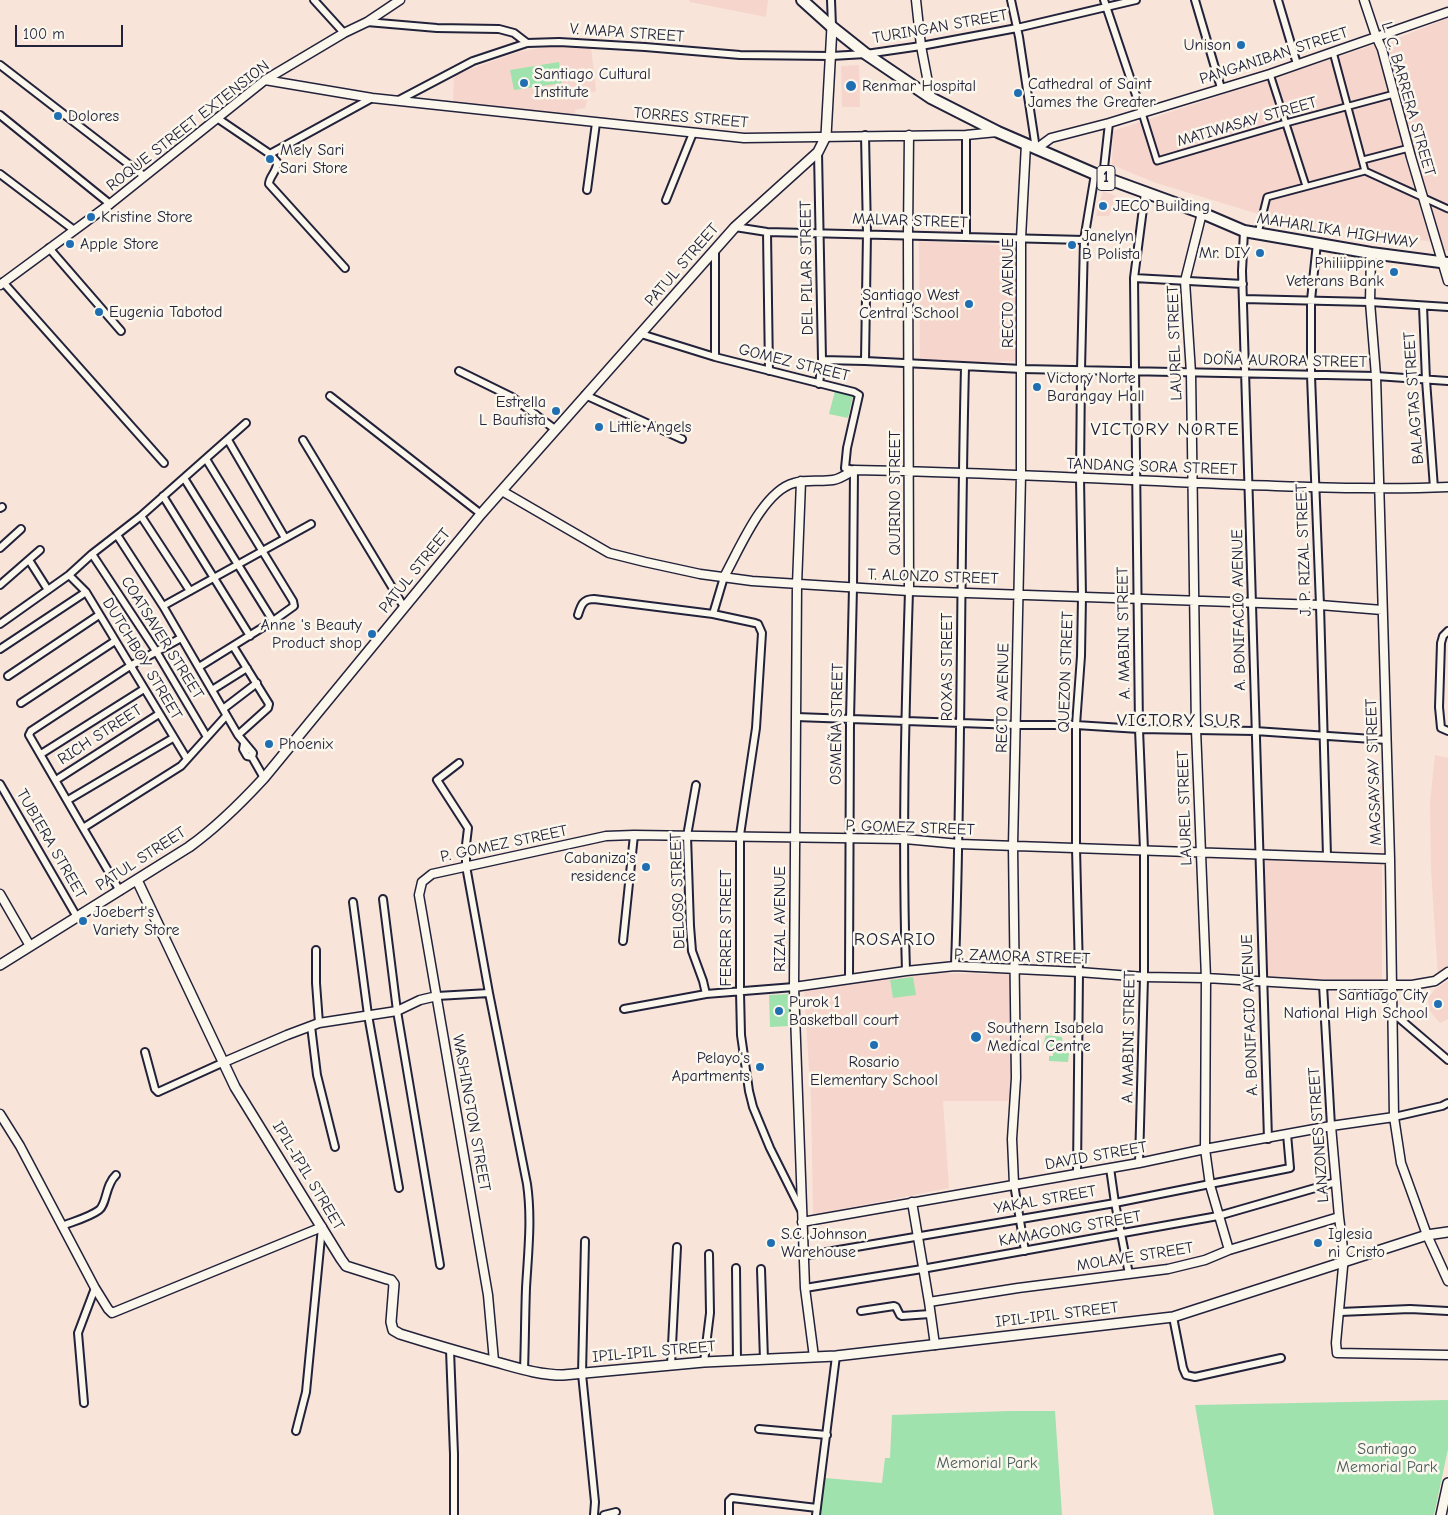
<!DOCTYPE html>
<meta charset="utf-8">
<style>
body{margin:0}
#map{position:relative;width:1448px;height:1515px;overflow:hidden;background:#f8e4d9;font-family:"Comic Neue",sans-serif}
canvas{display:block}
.scale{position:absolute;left:15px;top:25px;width:108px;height:22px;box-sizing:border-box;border:2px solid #22223b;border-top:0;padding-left:6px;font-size:15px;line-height:18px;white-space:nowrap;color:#22223b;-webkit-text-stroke:4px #fbf7ec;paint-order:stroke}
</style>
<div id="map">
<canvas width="1448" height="1515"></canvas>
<div class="scale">100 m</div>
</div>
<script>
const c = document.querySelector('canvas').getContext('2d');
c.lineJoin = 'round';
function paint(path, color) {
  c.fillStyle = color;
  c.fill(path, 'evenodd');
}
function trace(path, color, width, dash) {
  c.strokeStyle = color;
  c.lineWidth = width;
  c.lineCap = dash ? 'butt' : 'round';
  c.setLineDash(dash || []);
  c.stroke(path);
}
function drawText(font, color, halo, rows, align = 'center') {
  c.font = font + ' "Comic Neue",sans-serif';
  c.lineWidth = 5;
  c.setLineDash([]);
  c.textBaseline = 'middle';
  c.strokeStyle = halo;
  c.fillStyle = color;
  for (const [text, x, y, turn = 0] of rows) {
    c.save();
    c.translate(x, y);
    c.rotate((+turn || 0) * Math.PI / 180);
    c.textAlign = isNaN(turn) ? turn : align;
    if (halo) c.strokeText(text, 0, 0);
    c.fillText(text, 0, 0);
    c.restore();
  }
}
paint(new Path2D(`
 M689,0h79l-2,17 -76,-15z
 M1448,18v233h-11l-54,-207z
 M1376,44l57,198 -168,-26 -109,-33 -44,-18 1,-34z
 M554,46l37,1 5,44 -7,2 -4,15 -10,2 1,7 -123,-14 1,-28 64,-23z
 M859,65l1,42h-18l-1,-41z
 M1103,191l13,5 -7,20h-13z
 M919,241l100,5 -1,115 -98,2z
 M1435,755l13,3v210l-10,9 -7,-107 -1,-68z
 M1265,860l117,1v119l-117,-1z
 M937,973l75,1v127h-69l6,87 -136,27 -2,-116 -7,-108 81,-12z
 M1448,981v38l-8,4 -11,-13 -1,-12 7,-9z`), '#f6d6cc');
paint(new Path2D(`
 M559,62l3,21 -48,7 -4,-20z
 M835,391l18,5 -5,22 -19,-4z
 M913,977l3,18 -23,3 -3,-18z
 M789,994l1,32 -20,1 -1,-32z
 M1046,1035l16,2 1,8h-3v8h9l-1,9 -19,-1v-5h4v-9l-10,-2z
 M1448,1400v49l-14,66h-220l-19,-110z
 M1009,1411h46l7,104h-242l5,-37 57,5 3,-25h5l2,-43z`), '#a0e2ad');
const pedestrian = new Path2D(`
 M1333,52l32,119 83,38
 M1270,74l36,112
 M1142,113l15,48 129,-38 108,-29
 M1363,160l46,-12
 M1258,233l9,-36 98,-26`);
const minor = new Path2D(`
 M314,0l30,33
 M831,0l1,26
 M1011,0l8,37 17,112
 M1104,0l38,113
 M1195,0l26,88
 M1278,0l19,64
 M367,22l70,6 62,1 15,4 13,10
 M0,65l144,111
 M399,100l74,-39 54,-18 32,-1 86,5 95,8 91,1 35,-2 55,-8 96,-18 119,-28
 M0,115l110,89
 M217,118l53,36 7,8c1,9 -8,14 -8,22l76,84
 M865,135l2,98 -2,128
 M818,152l4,208 -3,24
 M270,154l102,-56
 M0,174l74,56
 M1103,177l6,-54
 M587,190l9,-67
 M666,200l27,-67
 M735,227l32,5 317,8
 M1244,231l-2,40 2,66 24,802
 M767,232l2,139
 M966,237v-102
 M1317,243l-6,57v76l9,229 7,251
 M49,248l72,83
 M715,251v106
 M1134,278l109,6
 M3,282l161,181
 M1243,299l127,3 78,5
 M1423,306l3,74 8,108
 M641,334l74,23 139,35 5,3 -12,53 -2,20 9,2 -1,117 -3,133 -1,259
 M822,360l43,1 157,8 354,7 72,5
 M459,371l53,26 44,33
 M585,395l97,44
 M330,396l151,118
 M228,440l57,98
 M303,440l101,167
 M184,478l89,143
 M163,496l87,140
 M0,508l2,-1
 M141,516l49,75
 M117,535l46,71 75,129 15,18 -1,4 12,21
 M0,548l21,-19
 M92,554l64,97 51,86
 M29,560l19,30
 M69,575l17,17 101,167
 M0,585l40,-35
 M163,606l148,-82
 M713,614l11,-37
 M578,615c3,-10 5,-16 16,-16l119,15 42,9 3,1 4,9 -6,95 -16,107v157l1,43 8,56 4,16 17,41 32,64
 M0,624l69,-49 23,-21 49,-38 105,-93
 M1448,631l-5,5 -2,7 -2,64 2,21 7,3
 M233,646l36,58 -1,4 -30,27
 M0,649l86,-57
 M199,667l74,-46 21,-15 -1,-5 -87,-142
 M8,676l91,-61
 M212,690l35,-22
 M21,703l94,-62
 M223,709l34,-26
 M796,717l220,8h60l63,4 116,2 132,9
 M244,744l-1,5 4,7 5,1
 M41,754l103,-65
 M459,763l-22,17 31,48 -2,17v21l23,127 38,191c5,35 1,69 -1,104 -1,27 -1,55 -2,82
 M56,780l103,-66
 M0,784l77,133
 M696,785l-9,51 3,90 2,25 11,30 3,13
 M68,800l105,-62
 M83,828l-54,-93 2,-4 99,-65 51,-28
 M120,891l-37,-63 98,-62 45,-50
 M383,899l14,112 43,254
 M353,902l15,113 31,173
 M623,941l11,-106
 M316,950v33l3,40
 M955,966c7,-199 5,-399 10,-599
 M906,971c-4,-127 -1,-254 3,-380
 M1323,985l8,141
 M437,996l52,-3
 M624,1009l82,-15 88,-7
 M1393,1013l55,47
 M311,1026l6,49 18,72
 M145,1052l10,37 3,3 64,-29
 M1394,1117l48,-11 6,-3
 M1139,1163l5,-186v-127l-5,-121 -5,-451 11,-85
 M1110,1168l5,35 14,71
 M1077,1173l2,-201 -3,-124v-123l5,-69 1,-60 -2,-118 1,-108 3,-130 11,-66
 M1014,1184l11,67
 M62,1226c10,-4 28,-9 37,-16 8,-6 6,-25 17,-35
 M585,1241l-3,133 13,128 -1,13
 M803,1256l312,-53 175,-35 -3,-34
 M736,1268l1,93
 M761,1269l3,91
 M805,1288l117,-19 296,-53 118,-34
 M861,1311l33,-5 2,1 4,8 2,1 28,-2
 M1340,1312l70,-3 38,2
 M1173,1317l10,51 3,7 9,2 86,-19
 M450,1350l4,104v61
 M704,1362l6,-49 -1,-59
 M671,1365l6,-118
 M84,1403l-6,-70 17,-45
 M759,1429l68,6
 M296,1431l10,-39 16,-165
 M604,1515l12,-3
 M729,1515v-14l3,-3 85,10
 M816,1515l20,-159`);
const tertiary = new Path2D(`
 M916,0l5,46 10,52
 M1364,0l12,36 6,13 29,108 37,124
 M265,80l107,18 372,40 222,-3 31,-3
 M1036,149l15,-11 58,-15 161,-49 178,-62
 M1202,213l-17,68 6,92 5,356 10,249 -1,171 5,36 19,65
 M1371,253l-1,49 6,74 14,483 4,258 7,46 26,72 21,46
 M0,285l110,-81 155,-124 79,-47 23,-11 33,-22
 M801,481l-4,104 -3,402 11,301 9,69
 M502,491l107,62 36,9 55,12 52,7 157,10 411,14 62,5
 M724,577c15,-27 39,-86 70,-94 13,-4 26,-1 39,-3 7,-1 14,-6 21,-10 131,2 262,10 393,15 67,2 134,5 201,2
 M909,591l-1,-357 1,-99
 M0,894l30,52
 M794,987l112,-16 49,-5 124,6 65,5 62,1 117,7h89l23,-4 13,-9
 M222,1063l65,-28 32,-12 78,-12 23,-11 17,-4
 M0,1114l20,32 75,142 13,21 4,4 210,-86
 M1331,1126l8,91 5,39 -8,87 1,10 111,2
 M1014,1184l-2,-45 4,-61 -3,-232 8,-371v-237l5,-94
 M912,1202l17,100 6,43
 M802,1222l337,-59 66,-14 126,-23 63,-9
 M929,1302l89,-14 150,-19 37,-9 24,-10 110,-33
 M494,1361l-6,-66 -69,-400 3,-13 10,-8 174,-38 28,-1 271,4 54,5 431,15`);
const secondary = new Path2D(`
 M137,880l98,207 106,172 5,7 41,13 4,1 3,4 -3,38 2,8 7,4c32,10 63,19 96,28 22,6 43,13 67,13l141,-13 132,-6 337,-39 254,-82 21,-3
 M0,965l189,-118c28,-20 51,-43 75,-69l217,-264 254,-287 83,-75 8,-16 6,-109
 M1441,1515l7,-32`);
const primary = new Path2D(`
 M802,0l30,27 34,27 65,44 67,34 97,42 107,39 42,18 127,22 77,10`);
trace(pedestrian, '#22223b', 9);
trace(minor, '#22223b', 10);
trace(tertiary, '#22223b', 11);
trace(secondary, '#22223b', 12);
trace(primary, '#22223b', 14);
trace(pedestrian, '#fbf7ec', 5);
trace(minor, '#fbf7ec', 6);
trace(tertiary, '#fbf7ec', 8);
trace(secondary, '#fbf7ec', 9);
trace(primary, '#fbf7ec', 10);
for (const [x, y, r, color] of [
 [1241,45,5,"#1f6fb2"],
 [524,83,5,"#1f6fb2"],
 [851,86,6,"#1f6fb2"],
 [1018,93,5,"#1f6fb2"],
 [58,116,5,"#1f6fb2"],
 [270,159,5,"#1f6fb2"],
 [1103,206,5,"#1f6fb2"],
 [91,217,5,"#1f6fb2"],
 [70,244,5,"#1f6fb2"],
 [1072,245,5,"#1f6fb2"],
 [1260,253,5,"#1f6fb2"],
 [1394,272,5,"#1f6fb2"],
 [969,304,5,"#1f6fb2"],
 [99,312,5,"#1f6fb2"],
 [1037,387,5,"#1f6fb2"],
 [556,411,5,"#1f6fb2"],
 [599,427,5,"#1f6fb2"],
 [372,634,5,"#1f6fb2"],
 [269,744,5,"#1f6fb2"],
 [646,867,5,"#1f6fb2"],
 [83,921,5,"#1f6fb2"],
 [1438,1004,5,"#1f6fb2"],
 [779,1011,5,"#1f6fb2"],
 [976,1037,6,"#1f6fb2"],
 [874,1045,5,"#1f6fb2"],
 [760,1067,5,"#1f6fb2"],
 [771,1243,5,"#1f6fb2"],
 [1318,1243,5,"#1f6fb2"]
]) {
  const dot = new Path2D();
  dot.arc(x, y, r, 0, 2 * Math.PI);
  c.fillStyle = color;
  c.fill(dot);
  trace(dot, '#fbf7ec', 2);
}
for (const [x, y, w] of [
 [1106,178,18]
]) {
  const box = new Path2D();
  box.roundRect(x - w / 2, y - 12.5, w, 25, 4);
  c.fillStyle = '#fbf7ec';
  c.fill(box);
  trace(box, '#22223b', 1);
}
drawText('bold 15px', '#22223b', null, [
 ["1",1106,178]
]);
drawText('16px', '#22223b', '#fbf7ec', [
 ["TURINGAN STREET",940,27,-10],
 ["V. MAPA STREET",627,33,4],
 ["PANGANIBAN STREET",1274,56,-18],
 ["L. C. BARRERA STREET",1408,99,74],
 ["TORRES STREET",691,118,5],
 ["MATIWASAY STREET",1247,122,-16],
 ["ROQUE STREET EXTENSION",188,126,-38],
 ["MALVAR STREET",910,221,2],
 ["MAHARLIKA HIGHWAY",1337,231,9],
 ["PATUL STREET",682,265,-49],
 ["DEL PILAR STREET",807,268,-91],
 ["RECTO AVENUE",1008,293,-90],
 ["LAUREL STREET",1175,343,-92],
 ["DOÑA AURORA STREET",1285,361,1],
 ["GOMEZ STREET",794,363,14],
 ["BALAGTAS STREET",1414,398,-94],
 ["TANDANG SORA STREET",1152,467,2],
 ["QUIRINO STREET",895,493,-90],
 ["J. P. RIZAL STREET",1304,550,-92],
 ["PATUL STREET",415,571,-51],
 ["T. ALONZO STREET",933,577,2],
 ["A. BONIFACIO AVENUE",1239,610,-91],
 ["A. MABINI STREET",1124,633,-91],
 ["COATSAVER STREET",162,638,58],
 ["DUTCHBOY STREET",142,659,59],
 ["ROXAS STREET",947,667,-90],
 ["QUEZON STREET",1066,672,-88],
 ["RECTO AVENUE",1003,698,-89],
 ["OSMEÑA STREET",837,724,-89],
 ["RICH STREET",100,735,-33],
 ["MAGSAYSAY STREET",1374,772,-92],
 ["LAUREL STREET",1185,808,-92],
 ["P. GOMEZ STREET",910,828,2],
 ["TUBIERA STREET",51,844,60],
 ["P. GOMEZ STREET",504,844,-12],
 ["PATUL STREET",141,859,-33],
 ["DELOSO STREET",678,891,-92],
 ["RIZAL AVENUE",780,919,-90],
 ["FERRER STREET",726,928,-90],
 ["P. ZAMORA STREET",1022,957,2],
 ["A. BONIFACIO AVENUE",1250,1015,-92],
 ["A. MABINI STREET",1129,1037,-89],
 ["WASHINGTON STREET",471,1113,80],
 ["LANZONES STREET",1319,1135,-94],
 ["DAVID STREET",1096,1156,-10],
 ["IPIL-IPIL STREET",308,1176,59],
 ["YAKAL STREET",1045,1200,-10],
 ["KAMAGONG STREET",1070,1229,-10],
 ["MOLAVE STREET",1135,1257,-9],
 ["IPIL-IPIL STREET",1057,1315,-7],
 ["IPIL-IPIL STREET",654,1352,-5]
]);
drawText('16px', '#22223b', '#fbf7ec', [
 ["Unison",1231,45,"right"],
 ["Santiago Cultural",534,74],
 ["Institute",534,92],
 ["Cathedral of Saint",1028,84],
 ["James the Greater",1028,102],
 ["Renmar Hospital",862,86],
 ["Dolores",68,116],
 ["Mely Sari",280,150],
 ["Sari Store",280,168],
 ["JECO Building",1113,206],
 ["Kristine Store",101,217],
 ["Janelyn",1082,236],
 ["B Polista",1082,254],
 ["Apple Store",80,244],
 ["Mr. DIY",1250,253,"right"],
 ["Philiippine",1384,263,"right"],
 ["Veterans Bank",1384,281,"right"],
 ["Santiago West",959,295,"right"],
 ["Central School",959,313,"right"],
 ["Eugenia Tabotod",109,312],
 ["Victory Norte",1047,378],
 ["Barangay Hall",1047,396],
 ["Estrella",546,402,"right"],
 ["L Bautista",546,420,"right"],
 ["Little Angels",609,427],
 ["Anne 's Beauty",362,625,"right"],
 ["Product shop",362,643,"right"],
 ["Phoenix",279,744],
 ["Cabaniza's",636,858,"right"],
 ["residence",636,876,"right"],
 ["Joebert's",93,912],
 ["Variety Store",93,930],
 ["Santiago City",1428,995,"right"],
 ["National High School",1428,1013,"right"],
 ["Purok 1",789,1002],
 ["Basketball court",789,1020],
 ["Southern Isabela",987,1028],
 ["Medical Centre",987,1046],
 ["Pelayo's",750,1058,"right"],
 ["Apartments",750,1076,"right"],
 ["Rosario",874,1062,"center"],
 ["Elementary School",874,1080,"center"],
 ["S.C. Johnson",781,1234],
 ["Warehouse",781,1252],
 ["Iglesia",1328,1234],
 ["ni Cristo",1328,1252]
], 'left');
drawText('16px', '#485c5d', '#fbf7ec', [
 ["Santiago",1387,1449],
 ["Memorial Park",1387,1467],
 ["Memorial Park",987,1463]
]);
c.letterSpacing = '1px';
drawText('19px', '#22223b', '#fbf7ec', [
 ["VICTORY NORTE",1165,430],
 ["VICTORY SUR",1179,721],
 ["ROSARIO",895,940]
]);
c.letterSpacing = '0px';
</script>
